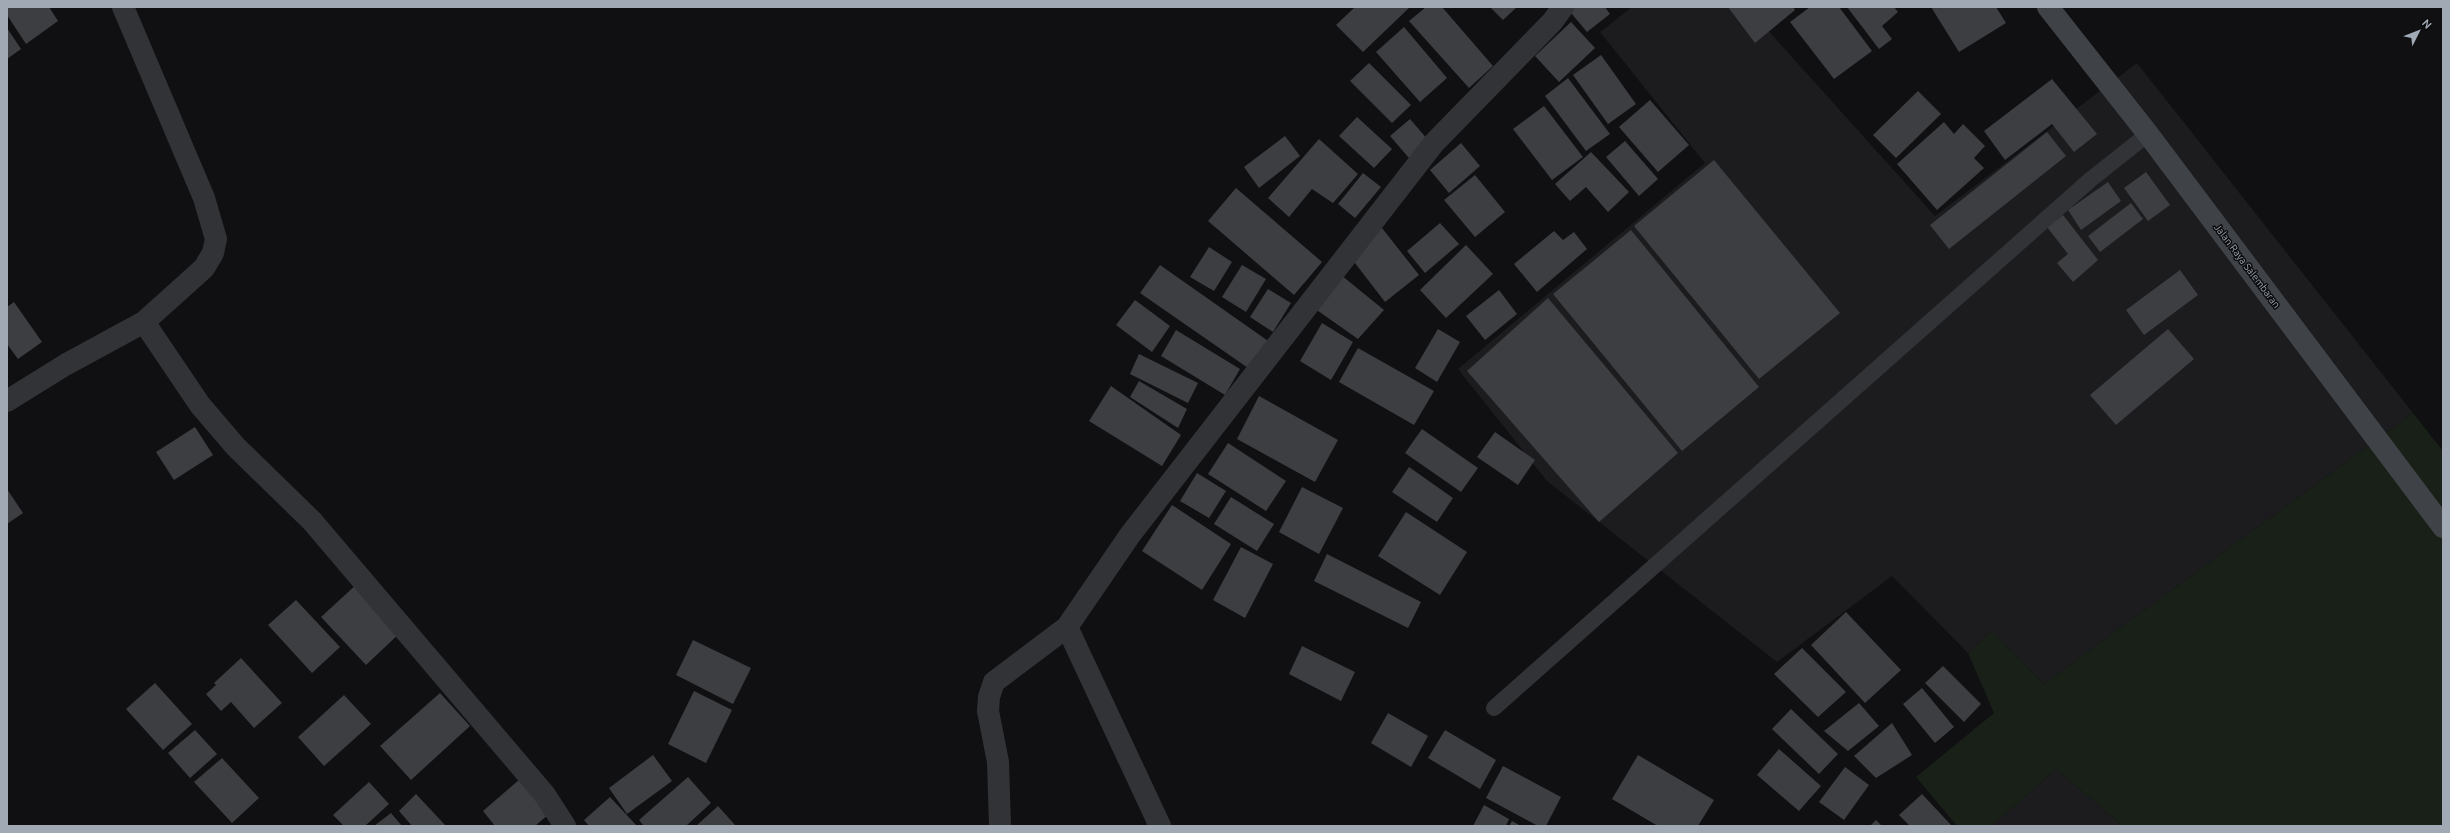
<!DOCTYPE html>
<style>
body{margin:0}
#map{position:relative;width:2450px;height:833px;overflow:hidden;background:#101012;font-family:Ubuntu,sans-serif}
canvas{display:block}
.frame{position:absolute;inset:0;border:8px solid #a0a9b4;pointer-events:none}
.north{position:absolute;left:2398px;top:12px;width:40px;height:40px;-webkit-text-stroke:3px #0b0b0d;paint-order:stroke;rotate:48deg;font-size:11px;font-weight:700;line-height:16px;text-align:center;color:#a0a9b4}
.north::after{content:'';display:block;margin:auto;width:14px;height:18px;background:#a0a9b4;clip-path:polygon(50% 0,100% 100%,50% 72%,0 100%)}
</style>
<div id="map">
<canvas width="2450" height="833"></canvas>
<div class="frame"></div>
<div class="north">N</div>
</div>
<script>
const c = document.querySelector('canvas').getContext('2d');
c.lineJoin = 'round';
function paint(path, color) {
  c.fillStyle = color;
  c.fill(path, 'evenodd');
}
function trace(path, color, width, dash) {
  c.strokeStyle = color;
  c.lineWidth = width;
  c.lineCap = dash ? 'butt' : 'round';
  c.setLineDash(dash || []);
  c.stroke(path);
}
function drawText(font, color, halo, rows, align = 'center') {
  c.font = font + ' Ubuntu,sans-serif';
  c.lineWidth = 3;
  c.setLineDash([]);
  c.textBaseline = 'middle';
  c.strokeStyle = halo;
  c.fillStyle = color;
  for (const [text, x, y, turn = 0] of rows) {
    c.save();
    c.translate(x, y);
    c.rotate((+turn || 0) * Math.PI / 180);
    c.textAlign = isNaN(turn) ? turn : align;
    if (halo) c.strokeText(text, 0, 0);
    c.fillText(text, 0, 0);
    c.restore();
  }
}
paint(new Path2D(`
 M1632,7h115l188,209 202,-153 276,350 -369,271 -52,-53 -24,22 -76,-77 -115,86 -230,-181 -89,-112 247,-206 -105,-131z
 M2056,769l67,57h-131z`), '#1c1c1f');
paint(new Path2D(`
 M2413,413l30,38v375h-320l-67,-57 -64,57h-35l-41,-49 78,-64 -26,-60 24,-22 52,53z`), '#182018');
paint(new Path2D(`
 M7,7h42l9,14 -32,23 -19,-29z
 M1355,7h55l-47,45 -27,-27z
 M1426,7h16l51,59 -24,22 -60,-67z
 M1490,7h27l-14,13z
 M1566,7h39l5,7 -23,18z
 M1728,7h65l2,3 -40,33z
 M1810,7h29l33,44 -38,28 -44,-57z
 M1847,7h47l4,5 -16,14 10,13 -13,10z
 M1931,7h65l10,16 -47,29z
 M1571,22l24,26 -36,34 -24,-26z
 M1404,27l43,51 -27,24 -44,-50z
 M7,28l14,21 -14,10z
 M1601,55l35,49 -28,20 -35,-49z
 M1369,63l42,42 -19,18 -42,-42z
 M1568,78l42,56 -24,17 -41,-55z
 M2052,79l45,55 -23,18 -22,-28 -47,36 -21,-29z
 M1918,91l23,23 -45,44 -23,-23z
 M1650,100l39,45 -31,27 -39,-45z
 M1544,106l39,51 -31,23 -39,-51z
 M1357,117l35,32 -18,19 -35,-32z
 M1410,119l19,22 -20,17 -19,-22z
 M1944,122l10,12 9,-10 22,22 -11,12 10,10 -47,42 -40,-46z
 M2047,132l19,24 -117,93 -19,-24z
 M1285,136l15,20 -41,32 -15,-21z
 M1319,139l39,35 -25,29 -21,-14 -23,28 -21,-19z
 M1625,141l33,38 -19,17 -33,-39z
 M1461,143l19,23 -31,27 -19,-23z
 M1591,152l38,40 -21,20 -22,-25 -16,14 -15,-17z
 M1714,160l126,153 -81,66 -125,-153z
 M2146,172l24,33 -22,16 -24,-33z
 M1363,173l18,14 -26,31 -17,-14z
 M1475,175l30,37 -30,25 -31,-37z
 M2108,182l13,19 -40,29 -13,-20z
 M1236,188l86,74 -28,33 -86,-74z
 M2131,203l12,16 -43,33 -12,-16z
 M2063,215l35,45 -25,22 -16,-19 11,-9 -21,-27z
 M1440,223l19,21 -34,29 -18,-22z
 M1382,228l37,47 -34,27 -37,-48z
 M1631,230l128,157 -77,64 -129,-157z
 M1554,231l9,9 11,-8 13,17 -50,43 -23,-28z
 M1466,245l27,29 -47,44 -26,-28z
 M1209,247l23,15 -18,29 -24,-14z
 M1160,265l111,78 -20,27 -111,-77z
 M1242,265l24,14 -20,33 -24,-15z
 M2180,270l18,25 -54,40 -18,-25z
 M1341,275l43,35 -26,29 -44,-31z
 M1268,289l23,14 -18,29 -23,-15z
 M1499,290l18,24 -32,26 -19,-24z
 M1548,298l130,155 -79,69 -132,-151z
 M1135,300l35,26 -18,26 -36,-27z
 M14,302l28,40 -24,17 -11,-15v-37z
 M1322,323l31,19 -22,38 -31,-19z
 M1438,329l22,13 -23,40 -22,-14z
 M2168,329l26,30 -78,66 -26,-30z
 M1176,330l64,39 -15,26 -64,-39z
 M1358,348l76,43 -20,34 -75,-43z
 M1139,354l59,29 -10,20 -58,-29z
 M1139,381l48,28 -9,19 -48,-31z
 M1111,386l70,49 -19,31 -73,-45z
 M1259,396l79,44 -23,42 -78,-43z
 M195,427l18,28 -39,25 -18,-28z
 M1422,429l56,39 -17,24 -56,-39z
 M1495,432l40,28 -17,25 -41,-28z
 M1228,443l58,38 -20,30 -58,-37z
 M1409,467l44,31 -16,24 -45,-30z
 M1197,473l29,18 -17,27 -29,-17z
 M1302,487l41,21 -24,46 -40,-22z
 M7,489l16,24 -16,11z
 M1231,497l43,27 -17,27 -43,-27z
 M1172,505l59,39 -29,46 -60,-39z
 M1406,512l61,40 -27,43 -62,-39z
 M1241,547l32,17 -28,54 -32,-18z
 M1327,554l94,48 -13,26 -94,-47z
 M358,583l44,48 -36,34 -45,-48z
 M296,600l44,47 -28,26 -44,-48z
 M1846,612l55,58 -36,33 -54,-58z
 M693,640l58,28 -18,36 -57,-29z
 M1302,646l53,26 -14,29 -52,-27z
 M1802,648l44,44 -28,25 -44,-43z
 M241,658l41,45 -28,25 -23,-26 -10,9 -15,-17 10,-9 -2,-2z
 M1943,666l38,38 -17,18 -39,-39z
 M155,683l37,41 -29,26 -37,-41z
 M1922,688l32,39 -19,16 -32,-39z
 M694,691l38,19 -26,53 -38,-19z
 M440,693l30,33 -59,54 -31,-34z
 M344,695l27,29 -47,42 -26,-29z
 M1859,703l20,23 -31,25 -24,-20z
 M1791,709l47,45 -19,20 -47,-45z
 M1388,713l40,23 -17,31 -40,-24z
 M1892,723l20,32 -36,23 -22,-22z
 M195,730l22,24 -27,24 -22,-25z
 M1445,730l51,30 -16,29 -52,-31z
 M1779,749l42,37 -22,25 -42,-36z
 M653,755l19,26 -45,33 -18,-26z
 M1638,755l76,45 -16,26h-40l-46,-27z
 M222,758l37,40 -27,25 -38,-41z
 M1503,766l58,31 -15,29h-8l-52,-28z
 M1845,767l24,18 -25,35 -25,-18z
 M688,777l23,26 -25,23h-42l-5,-6z
 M520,779l29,35 -14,12h-40l-12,-15z
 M369,782l20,22 -24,22h-21l-11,-11z
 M416,794l30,32h-34l-13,-15z
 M1922,794l30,32h-42l-11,-11z
 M610,797l27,29h-48l-5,-6z
 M1484,805l25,14 -3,7h-33z
 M718,806l18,20h-40z
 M391,813l11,13h-28z
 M1876,820l6,6h-12z
 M1512,821l9,5h-12z`), '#3c3e42');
trace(new Path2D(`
 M1494,708l596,-528 58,-46`), '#313337', 16);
trace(new Path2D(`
 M144,322l56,83 36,42 76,74 233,274 20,31
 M7,401l58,-36 79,-43 60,-54 9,-15 3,-14 -12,-41 -81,-191
 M1067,627l93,199
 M1000,826l-2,-64 -10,-51 1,-14 5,-15 73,-55 63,-92 304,-392 118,-121 11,-15`), '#313337', 22);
trace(new Path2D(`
 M2048,7l100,127 295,393`), '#3f4247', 22);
drawText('10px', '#a0a9b4', '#0b0b0d', [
 ["Jalan Raya Salembaran",2247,266,53]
]);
</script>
